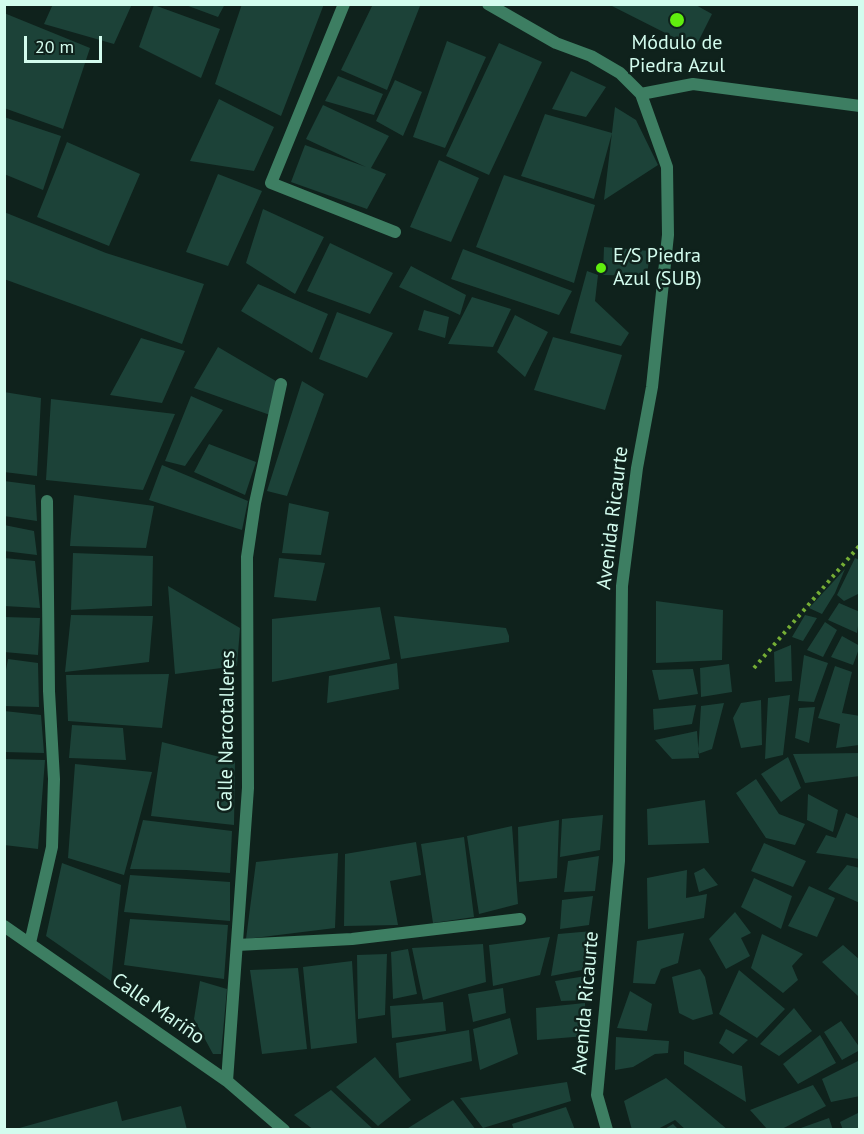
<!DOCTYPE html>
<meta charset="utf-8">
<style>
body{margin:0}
#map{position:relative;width:864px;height:1134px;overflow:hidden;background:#0f221c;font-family:"PT Sans",sans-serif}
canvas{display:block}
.frame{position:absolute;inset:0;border:6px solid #d3fcee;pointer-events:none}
.scale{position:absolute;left:24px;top:36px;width:78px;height:27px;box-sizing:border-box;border:3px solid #d3fcee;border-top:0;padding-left:8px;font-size:18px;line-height:21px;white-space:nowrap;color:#d3fcee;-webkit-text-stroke:4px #0f221c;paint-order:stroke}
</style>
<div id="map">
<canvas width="864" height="1134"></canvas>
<div class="frame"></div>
<div class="scale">20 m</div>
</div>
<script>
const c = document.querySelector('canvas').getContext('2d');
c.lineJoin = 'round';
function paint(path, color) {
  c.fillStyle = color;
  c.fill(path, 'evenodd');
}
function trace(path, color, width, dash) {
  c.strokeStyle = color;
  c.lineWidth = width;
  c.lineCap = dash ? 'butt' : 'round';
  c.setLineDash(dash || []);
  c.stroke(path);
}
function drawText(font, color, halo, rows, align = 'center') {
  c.font = font + ' "PT Sans",sans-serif';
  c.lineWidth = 5;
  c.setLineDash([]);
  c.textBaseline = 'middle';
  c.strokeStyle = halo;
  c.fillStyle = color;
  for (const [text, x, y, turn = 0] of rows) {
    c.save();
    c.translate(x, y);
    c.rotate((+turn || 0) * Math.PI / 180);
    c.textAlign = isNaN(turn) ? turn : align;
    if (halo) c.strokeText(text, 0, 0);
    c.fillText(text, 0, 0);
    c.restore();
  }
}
paint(new Path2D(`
 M53,4h79l-18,40 -70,-20z
 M183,4h42l-7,13z
 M242,4h82l-43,112 -66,-32z
 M373,4l47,2 -33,84 -46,-20z
 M608,4h86l18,10 -17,34z
 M154,5l66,24 -19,49 -62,-31z
 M4,13l86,35 -27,81 -59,-21z
 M447,41l39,16 -41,91 -32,-11z
 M499,43l43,19 -53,113 -43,-19z
 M571,71l35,16 -20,30 -34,-8z
 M338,76l45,18 -9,21 -49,-14z
 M395,80l27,12 -19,44 -27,-15z
 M219,99l55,28 -20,44 -64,-10z
 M323,105l66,31 -18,32 15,6 -19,35 -76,-27 14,-37 61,22 -60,-28z
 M615,107l21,13 22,45 -54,35z
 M545,114l67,19 -18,66 -73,-23z
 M4,117l57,19 -18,54 -39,-16z
 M67,142l73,32 -31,72 -72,-29z
 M439,160l40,18 -28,64 -41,-15z
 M218,174l44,17 -34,75 -42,-14z
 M504,175l91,30 -21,78 -98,-36z
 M263,209l61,28 -29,57 -49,-31z
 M4,212l102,41 98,31 -22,60 -178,-65z
 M330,243l63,30 -23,41 -63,-23z
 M604,247l46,4 -3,25 -44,-1z
 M463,249l109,42 -13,24 -108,-36z
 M411,266l55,29 -6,20 -61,-28z
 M587,271l11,4 -3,26 34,32 -8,13 -51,-13z
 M258,284l70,30 -16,39 -71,-42z
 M472,297l39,12 -18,38 -45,-3z
 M424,310l25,7 -4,21 -27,-8z
 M337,312l56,21 -26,45 -48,-19z
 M515,315l33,17 -23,45 -28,-25z
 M553,337l69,18 -17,55 -71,-20z
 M141,338l44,13 -23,52 -52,-8z
 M218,347l63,37 -11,31 -76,-27z
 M302,381l22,13 -37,102 -20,-5z
 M4,392l37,6 -4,78 -33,-4z
 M191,396l32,14 -38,56 -20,-5z
 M51,399l124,15 -32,76 -97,-10z
 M209,444l47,18 -11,33 -51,-23z
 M162,465l86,36 -6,29 -93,-30z
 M4,481l31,4 2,36 -33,-5z
 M74,495l80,11 -8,42 -76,-2z
 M289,503l40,9 -8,43 -39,-2z
 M4,525l30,6 3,24 -33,-4z
 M73,553l80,3 -1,50 -81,4z
 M4,558l31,3 5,47 -36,-2z
 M279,558l46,5 -9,38 -42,-4z
 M855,558l5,2v33l-16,8 -7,-6z
 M845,569l-10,24 -13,21 -13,-6z
 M168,586l72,42 -3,38 -62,8z
 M656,601l67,9 -1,50 -66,3z
 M839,603l21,9 -3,21 -29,-13z
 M380,607l10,52 -118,23v-63z
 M71,615l82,1 -4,46 -84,10z
 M805,615l12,3 -14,23 -11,-4z
 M394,616l112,12 3,8v6l-108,17z
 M4,617l36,1 -2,37 -34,-3z
 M825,622l12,8 -14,27 -16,-7z
 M842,636l18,10 -7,19 -22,-8z
 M791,645l1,36 -17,1 -1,-30z
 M804,655l24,8 -14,39 -16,-1z
 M8,659l30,4 1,44 -35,-1v-25z
 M397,663l2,26 -72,14 2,-27z
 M729,664l3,28 -31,5 -1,-29z
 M835,666l17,6 -10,41 18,3 -1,29 -23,3 4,-24 -22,-6z
 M693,669l5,25 -39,6 -7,-30z
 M169,674l-7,54 -94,-7 -2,-46z
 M790,695l-7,60 -18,4 3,-61z
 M761,700l1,45 -21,3 -8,-30 8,-15z
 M724,703l-12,46 -14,5 3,-48z
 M696,705l-4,19 -38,6 -1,-21z
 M815,707l-6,36 -14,-5 4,-30z
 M4,711l37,4 3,38 -40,-1z
 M72,725l51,3 3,32 -57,-2z
 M697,731l2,27 -27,1 -17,-19z
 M162,742l73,19 -1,64 -83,-9z
 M860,753v23l-55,7 -12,-29z
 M788,757l13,31 -20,14 -20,-28z
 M4,759l41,1 -7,89 -34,-4z
 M75,764l77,8 -28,103 -56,-17z
 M756,779l23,35 26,10 -10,21 -29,-7 -30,-45z
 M808,794l30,16 -5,22 -26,-12z
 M705,800l4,43 -61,2 -1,-36z
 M846,813l14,6v40l-44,-6 10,-18 10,3z
 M603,815l-3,35 -40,7 2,-38z
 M143,820l89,11 -2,42 -44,-3 -56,-1z
 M559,820l-2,58 -38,4 -1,-55z
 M512,826l6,78 -39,10 -12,-78z
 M464,837l10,80 -41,6 -12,-79z
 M416,842l5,33 -31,6 8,44 -54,1 1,-72z
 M764,843l42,18 -13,26 -42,-16z
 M338,853l-3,75 -89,11 10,-77z
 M599,856l-4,35 -31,1 4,-31z
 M62,863l59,22 -10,96 -65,-45z
 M847,865l13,3v35l-32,-14z
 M704,868l14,17 -19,7 -5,-19z
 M687,870l-1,28 21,-4 -3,24 -56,11 -1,-51z
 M130,875l100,7v39l-106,-9z
 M754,878l38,18 -11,33 -40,-22z
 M809,886l26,12 -18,39 -29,-11z
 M593,896l-4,29 -29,4 2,-29z
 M735,912l16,21 -10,5 9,18 -24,13 -17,-30z
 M130,919l98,6 -4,54 -100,-14z
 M593,931l-11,39 -31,6 7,-42z
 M684,933l-6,30 -17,6 -6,15 -22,-1 4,-42z
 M762,934l41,20 -11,12 6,14 -15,13 -32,-25z
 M550,937l-10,38 -47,11 -4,-41z
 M483,944l3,38 -63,18 -11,-52z
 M843,945l17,15v34l-2,2 -36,-34z
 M408,949l9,45 -24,5 -2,-47z
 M387,954l-2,61 -27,4 -1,-64z
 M352,961l5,82 -46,6 -8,-82z
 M298,968l9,81 -45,5 -12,-84z
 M700,969l5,8 8,37 -20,6 -14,-7 -7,-36z
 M739,970l46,39 -28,29 -38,-24z
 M586,976v24l-25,1 -6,-20z
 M200,981l27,8 -6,65h-8l-19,-35z
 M503,988l3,25 -33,9 -5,-28z
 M630,991l22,13 -5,27 -30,-3z
 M443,1002l3,29 -54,7 -2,-32z
 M585,1003l1,33 -49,4 -1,-32z
 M794,1008l18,23 -33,25 -19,-12z
 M510,1018l8,36 -38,16 -7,-41z
 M841,1021l19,27v2l-18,10 -18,-28z
 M726,1029l22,11 -15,14 -14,-11z
 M469,1030l3,31 -73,17 -3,-35z
 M820,1035l16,28 -38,21 -15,-20z
 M616,1037l53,4 -1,12 -13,1 -22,13 -18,3z
 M684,1051l58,15 4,36 -62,-38z
 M375,1057l36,43 -33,26 -42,-39z
 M860,1060v36l-29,6 -9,-23z
 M666,1078l62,52h-42l-11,-10 -19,10h-24l-8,-29z
 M567,1082l4,19 -88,27 -23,-30z
 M813,1085l13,21 -46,24h-12l-18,-20z
 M331,1090l43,40h-60l-20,-15z
 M453,1100l23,30h-71z
 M117,1101l5,20 59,-15 6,24h-175z
 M566,1107l9,23h-61l-2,-6z
 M860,1112v18h-17l-3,-8z
 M829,1118l4,12h-35v-1z
 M673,1124l6,6h-16z`), '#1c4238');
trace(new Path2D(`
 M754,668l106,-123`), '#75ae35', 4, [3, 4.5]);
trace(new Path2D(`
 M30,943l22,-96 2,-68 -5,-88 -2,-190`), '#3d7e62', 12);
trace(new Path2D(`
 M344,4l-73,179 124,49
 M488,4l68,39 35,13 29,17 21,21 26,73 1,68 -16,152 -15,81 -15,118 -3,275 -22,234 10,35
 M641,94l52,-10 167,22
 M4,926l223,155 57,49
 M237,945l115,-6 168,-20
 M227,1081l21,-293 -1,-231 8,-54 26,-119`), '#3d7e62', 12);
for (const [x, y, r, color] of [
 [677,20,8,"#60ee0e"],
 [601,268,6,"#60ee0e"]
]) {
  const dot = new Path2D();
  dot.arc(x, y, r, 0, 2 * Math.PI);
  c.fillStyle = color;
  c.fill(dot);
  trace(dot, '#0f221c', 2);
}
drawText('20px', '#d3fcee', '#0f221c', [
 ["Módulo de",677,43],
 ["Piedra Azul",677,66],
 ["E/S Piedra",613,256,"left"],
 ["Azul (SUB)",613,279,"left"]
]);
drawText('20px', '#d3fcee', '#0f221c', [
 ["Avenida Ricaurte",613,518,-83],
 ["Calle Narcotalleres",227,731,-89],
 ["Avenida Ricaurte",586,1003,-85],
 ["Calle Mariño",158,1009,35]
]);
</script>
